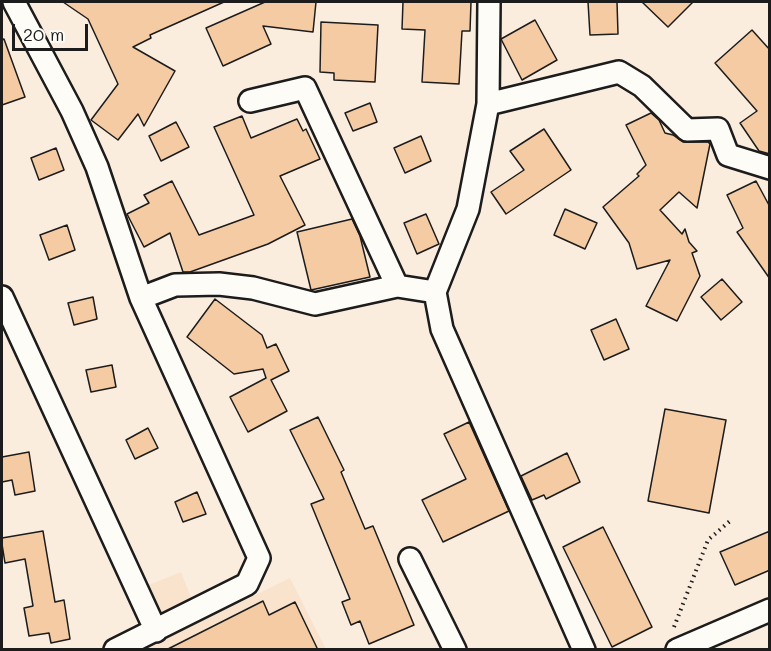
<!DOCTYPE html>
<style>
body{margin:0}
#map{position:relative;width:771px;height:651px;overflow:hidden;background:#fbedde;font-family:Mali,sans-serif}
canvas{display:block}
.frame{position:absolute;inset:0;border:3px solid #1c1c1c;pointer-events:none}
.scale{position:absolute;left:12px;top:24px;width:76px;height:27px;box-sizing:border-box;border:3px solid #1c1c1c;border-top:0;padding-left:8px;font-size:18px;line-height:21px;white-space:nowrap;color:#1c1c1c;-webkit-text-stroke:4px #fdfcf7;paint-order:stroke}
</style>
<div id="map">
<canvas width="771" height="651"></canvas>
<div class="frame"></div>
<div class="scale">20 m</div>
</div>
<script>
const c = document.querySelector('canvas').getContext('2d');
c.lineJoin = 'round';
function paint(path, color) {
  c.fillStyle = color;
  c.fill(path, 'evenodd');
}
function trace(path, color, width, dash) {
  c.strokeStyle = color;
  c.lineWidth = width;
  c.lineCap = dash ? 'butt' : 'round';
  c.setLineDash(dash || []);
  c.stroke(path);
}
paint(new Path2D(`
 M181,572l14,35 -35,14 -14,-35z
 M290,578l36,71 -183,1z`), '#f9e3cd');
const building = new Path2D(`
 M63,2h161l-74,33 1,3 -18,9 42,24 -31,55 -6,-12 -20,26 -27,-20 27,-36 -30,-65z
 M265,2h51l-3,30 -50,-6 8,18 -48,22 -17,-38z
 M403,2h68l-1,29h-8l-3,53 -37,-2 3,-52 -23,-1z
 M588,2h29l1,32 -28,1z
 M642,2h51l-25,25z
 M535,20l22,40 -35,20 -21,-41z
 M321,22l57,3 -3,57 -41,-2v-7l-14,-1z
 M752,30l18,20v104l-11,-3 -19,-28 17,-12 -42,-48z
 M4,39l21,58 -23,8v-65z
 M370,103l7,19 -24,9 -8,-18z
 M651,113l8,7 6,13 8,2 10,7h25l2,2 -13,64 -18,-16 -19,18 22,24 3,-5 4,13 8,9 -5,2 8,23 -23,45 -31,-15 24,-46 -33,9 -8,-26 -26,-36 36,-31 -2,-2 9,-9 -20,-40z
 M242,116l9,22 46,-19 6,12 3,-2 14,30 -40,17 25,49 -37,19 -78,28h-7l-13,-39 -26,14 -17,-33 22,-11 -5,-8 28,-14 27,54 55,-20 -40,-88z
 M176,122l13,25 -28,14 -12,-25z
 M544,129l27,41 -65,44 -15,-22 33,-22 -14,-19z
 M421,136l10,25 -26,12 -11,-25z
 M56,148l8,22 -25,10 -8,-22z
 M756,181l14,26v72l-33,-47 6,-4 -16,-33z
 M565,209l32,14 -12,26 -31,-14z
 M426,214l13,30 -22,10 -13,-31z
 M352,219l8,17 10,41 -59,13 -14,-58z
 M67,225l8,25 -26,10 -9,-25z
 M722,279l20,23 -21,18 -20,-23z
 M93,297l4,22 -23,6 -6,-22z
 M215,299l47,36 5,13 9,-4 13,27 -18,9 16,31 -39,21 -18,-35 36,-19 -3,-9 -29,5 -47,-37z
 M616,319l13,30 -25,11 -13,-30z
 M112,365l4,22 -25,5 -5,-22z
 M665,409l61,11 -17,93 -61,-12z
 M318,417l26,53 -3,2 24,57 8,-3 41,99 -45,19 -9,-23 -9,4 -9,-23 8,-3 -39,-95 13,-5 -34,-69z
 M469,422l40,89 -66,31 -21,-42 44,-21 -22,-45z
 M148,428l10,20 -23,11 -9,-19z
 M29,452l6,39 -20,4 -3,-15 -10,2v-25z
 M567,453l13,29 -34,17 -2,-4 -12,5 -11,-24z
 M197,492l9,22 -23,8 -8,-20z
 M603,527l49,100 -40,20 -49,-100z
 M43,531l12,71 9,-2 6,39 -19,4 -2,-10 -20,3 -5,-28 9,-2 -8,-47 -20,4 -3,-19v-6z
 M770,531v39l-35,15 -15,-33z
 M263,601l6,14 26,-13 23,48h-152z`);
paint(building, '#f5cba4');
trace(building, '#1c1c1c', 1.5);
const street = new Path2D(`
 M14,2l58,109 25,56 44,131 118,260 -12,26 -132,66
 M489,2l-1,102 -20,105 -33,83 7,37 142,321
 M250,101l55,-13 92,198
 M488,104l131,-32 23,14 45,44 31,-1 10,26 42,13
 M2,297l154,334
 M141,298l34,-13 44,-1 34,4 62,16 82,-18 38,6
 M410,559l45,91
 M677,650l93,-40`);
trace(street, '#1c1c1c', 26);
trace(new Path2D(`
 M674,627l34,-87 22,-19`), '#1c1c1c', 4, [1.5, 4.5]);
trace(street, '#fdfcf7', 21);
</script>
